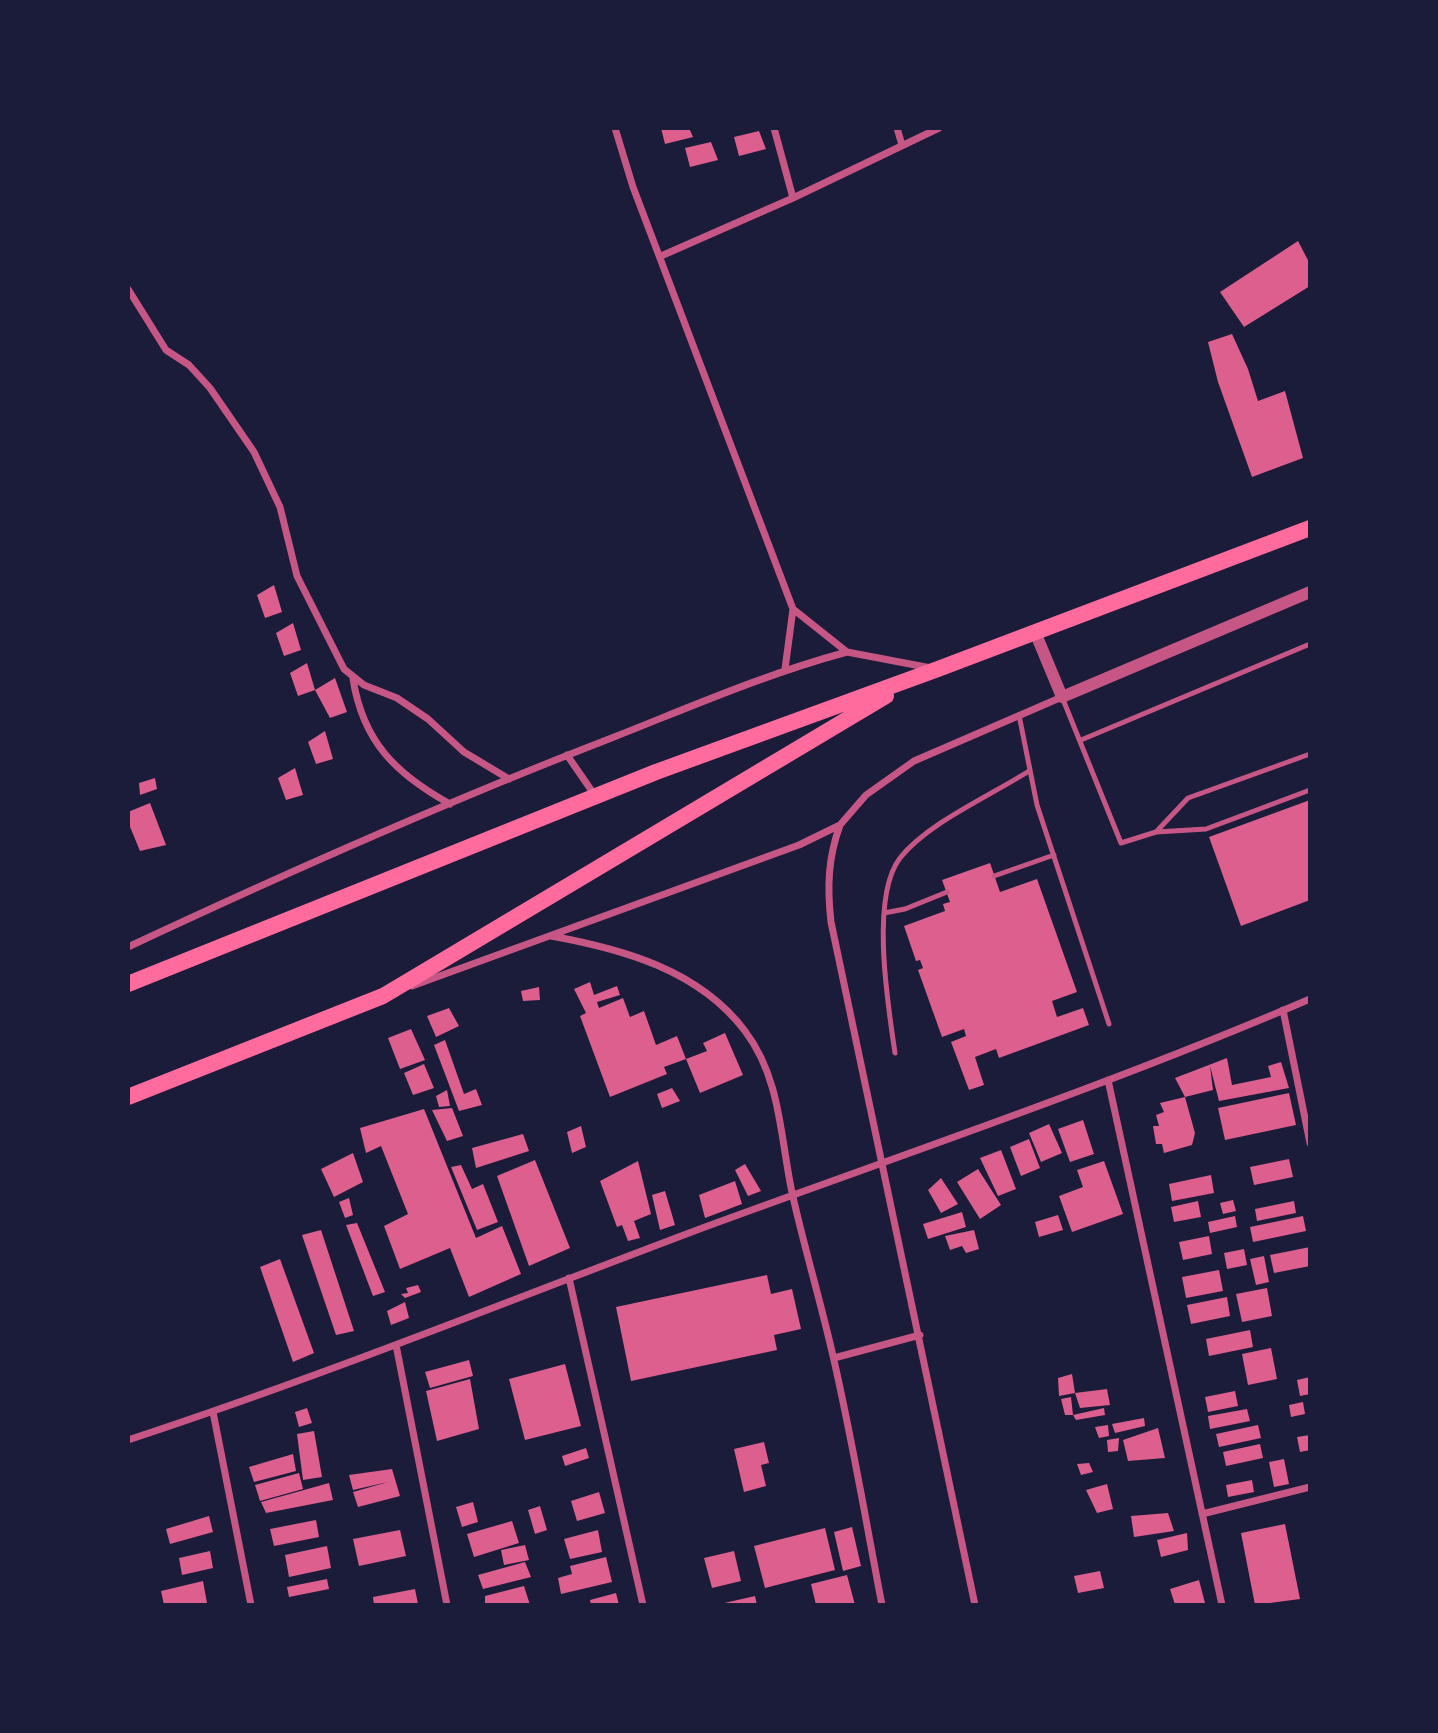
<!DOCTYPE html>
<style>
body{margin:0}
#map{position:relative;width:1438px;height:1733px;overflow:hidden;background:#1b1b3a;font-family:Rubik,sans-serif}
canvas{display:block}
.frame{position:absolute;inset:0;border:130px solid #1b1b3a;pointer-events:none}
</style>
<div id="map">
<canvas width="1438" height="1733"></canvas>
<div class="frame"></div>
</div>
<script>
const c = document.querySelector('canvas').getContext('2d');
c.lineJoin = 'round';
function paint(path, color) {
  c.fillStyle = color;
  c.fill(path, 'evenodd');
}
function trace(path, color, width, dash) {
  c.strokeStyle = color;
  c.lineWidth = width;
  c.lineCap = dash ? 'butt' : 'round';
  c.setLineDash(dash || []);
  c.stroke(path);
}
paint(new Path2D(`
 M661,128h28l4,9 -28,7z
 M759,131l7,18 -27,7 -5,-19z
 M711,142l7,18 -28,7 -5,-19z
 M1298,241l12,23v22l-66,41 -24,-35z
 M1232,334l16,35 10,32 27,-10 18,67 -51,19 -34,-95 -10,-40z
 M274,585l8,27 -17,6 -8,-23z
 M293,623l8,27 -17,6 -8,-23z
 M307,663l8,27 -17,6 -8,-23z
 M335,678l12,34 -17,6 -15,-28z
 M325,731l8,28 -17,5 -8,-22z
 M295,768l8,27 -17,5 -8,-22z
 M155,778l2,11 -17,6 -1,-12z
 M1310,800v100l-69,26 -32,-89z
 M150,803l16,42 -26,6 -12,-29v-10z
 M990,863l10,29 37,-13 40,113 -25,9 5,16 26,-9 6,17 -90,33 -3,-9 -21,8 9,28 -15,5 -18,-48 15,-6 -2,-7 -22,8 -24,-67 5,-2 -3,-8 -4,1 -12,-35 41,-15 -2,-7 7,-2 -8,-22z
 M590,982l4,13 23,-9 3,9 -23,7 2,6 24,-10 7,19 14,-6 12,34 21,-9 9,23 -22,8 3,7 -57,23 -30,-81 6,-3 -12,-24z
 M539,987l1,13 -17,1 -2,-10z
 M449,1008l10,18 -23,11 -9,-21z
 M411,1029l14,31 -25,9 -12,-31z
 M725,1033l18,42 -43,18 -14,-34 21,-8 -4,-8z
 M445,1040l19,54 12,-5 6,16 -23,6 -25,-66z
 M1227,1058l5,27 39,-8 -3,-11 13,-4 8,26 -70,13 -9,-35 3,24 -28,7 -10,-19z
 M424,1064l10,24 -21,7 -9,-22z
 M672,1088l8,13 -18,7 -5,-14z
 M447,1090l3,16 -11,1 -3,-11z
 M1289,1093l7,32 -71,15 -7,-32z
 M1185,1097l10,36 -3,12 -28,8 -2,-9h-6l-3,-18h6l-3,-11 8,-3 -4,-9z
 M452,1108l11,28 -16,5 -15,-31z
 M424,1109l52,129 26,-12 19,48 -52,23 -19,-49 -50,21 -16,-43 24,-12 -27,-68 -15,7 -6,-25z
 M1083,1120l11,34 -24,8 -12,-33z
 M1049,1124l13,29 -21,9 -12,-29z
 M581,1126l5,21 -14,6 -5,-21z
 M523,1134l6,17 -53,17 -4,-20z
 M1029,1139l11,29 -19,8 -11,-29z
 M1001,1150l15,39 -18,7 -18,-38z
 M353,1153l10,29 -29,15 -13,-28z
 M1289,1159l4,18 -39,8 -4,-18z
 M535,1160l35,88 -41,18 -32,-90z
 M638,1161l13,53 -17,7 6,17 -12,3 -6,-16 -5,2 -17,-46z
 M1104,1161l19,53 -51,18 -13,-36 24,-9 -6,-17z
 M745,1164l16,27 -13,5 -13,-26z
 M461,1165l11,24 11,-5 15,38 -21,8 -26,-63z
 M978,1169l23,36 -21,14 -23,-37z
 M1211,1175l3,18 -42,8 -3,-17z
 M941,1178l17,26 -17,9 -13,-23z
 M735,1181l7,23 -37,14 -6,-23z
 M665,1191l10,34 -15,5 -8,-35z
 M349,1198l4,17 -8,3 -6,-16z
 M1233,1200l3,11 -13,3 -3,-11z
 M1198,1201l3,16 -27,5 -3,-15z
 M1294,1201l2,12 -39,8 -2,-12z
 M962,1212l4,15 -38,12 -5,-15z
 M1058,1215l5,15 -24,7 -4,-15z
 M1235,1216l2,11 -27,6 -2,-11z
 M1303,1216l3,15 -53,11 -3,-15z
 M357,1223l28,69 -12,4 -27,-71z
 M321,1230l33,101 -18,4 -34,-100z
 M974,1230l5,19 -13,4 -4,-7 -12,4 -5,-14z
 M1209,1236l3,18 -29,6 -4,-18z
 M1310,1247v19l-36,7 -4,-18z
 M1244,1249l3,16 -20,4 -3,-16z
 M1264,1256l5,26 -13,3 -6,-26z
 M280,1259l34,94 -21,9 -33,-95z
 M1219,1270l4,21 -37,7 -4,-21z
 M767,1275l4,19 21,-5 9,40 -27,6 3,15 -146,31 -15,-74z
 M418,1285l3,7 -16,6 -4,-4 7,-1 -2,-5z
 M1267,1288l5,28 -30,6 -6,-28z
 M1227,1297l3,19 -39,8 -4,-19z
 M405,1302l4,16 -18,7 -4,-14z
 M1250,1330l3,17 -44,9 -3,-17z
 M1271,1348l6,31 -29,6 -6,-31z
 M469,1360l4,16 -43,12 -5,-16z
 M565,1364l16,62 -56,14 -16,-61z
 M1072,1374l3,19 -16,3 -1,-18z
 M1310,1377v17l-10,2 -3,-16z
 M470,1379l9,50 -42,12 -11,-50z
 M1107,1389l3,16 -30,3 -5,-15z
 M1235,1391l3,15 -30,6 -3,-15z
 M1071,1397l2,18h-8l-4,-16z
 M1303,1402l2,12 -14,3 -2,-12z
 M307,1408l5,15 -13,4 -4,-15z
 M1104,1408l1,7 -29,5 -3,-5z
 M1247,1409l3,12 -40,8 -2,-13z
 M1144,1418l1,8 -30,7 -3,-9z
 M1108,1425l1,11 -10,2 -4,-11z
 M1258,1425l3,13 -42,9 -3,-13z
 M1158,1428l7,30 -37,3 -5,-21z
 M314,1431l8,46 -19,3 -6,-46z
 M1310,1435v15l-10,2 -3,-15z
 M1119,1438l-1,13 -10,1 -1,-12z
 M764,1442l5,21 -8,2 5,21 -22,6 -10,-43z
 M1260,1444l3,14 -37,8 -3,-14z
 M586,1448l3,10 -24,8 -3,-10z
 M293,1454l3,17 -42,11 -5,-15z
 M1284,1459l5,25 -15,3 -5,-25z
 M1089,1463l4,9 -12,3 -4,-11z
 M392,1469l8,27 -42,11 -5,-15 35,-10 -35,8 -4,-15z
 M299,1473l4,16 -43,12 -5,-16z
 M1252,1480l2,12 -26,5 -2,-12z
 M329,1483l4,17 -67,13 -5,-11z
 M1107,1484l6,25 -16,4 -11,-23z
 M599,1492l6,21 -28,8 -6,-20z
 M473,1502l5,20 -16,5 -6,-20z
 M540,1506l7,24 -12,4 -7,-24z
 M1168,1513l6,18 -40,6 -3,-21z
 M209,1516l4,16 -43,12 -4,-15z
 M316,1520l3,17 -45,9 -4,-17z
 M512,1521l7,22 -45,14 -7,-23z
 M1285,1524l15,75 -45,6 -14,-72z
 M852,1527l9,39 -18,5 -9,-39z
 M825,1528l10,42 -70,18 -11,-42z
 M400,1530l6,26 -47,10 -6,-27z
 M598,1530l4,22 -32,7 -6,-20z
 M1187,1533l1,17 -27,7 -4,-17z
 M525,1545l4,15 -25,5 -3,-15z
 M327,1546l4,22 -42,9 -4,-22z
 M210,1551l3,17 -31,7 -3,-17z
 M734,1551l7,30 -29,7 -8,-30z
 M606,1557l6,25 -51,12 -3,-16 14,-4 -2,-8z
 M525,1562l6,15 -48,12 -5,-14z
 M1100,1571l4,17 -26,5 -4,-17z
 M847,1575l8,30h-39l-5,-21z
 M327,1579l2,10 -40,8 -2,-10z
 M1199,1580l6,23 -30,2 -5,-16z
 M203,1581l4,22 -43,2 -3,-14z
 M524,1586l6,19h-45v-9z
 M415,1589l3,15 -44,1 -1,-8z
 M616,1593l3,12h-28l-1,-5z
 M755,1596l2,9h-37v-1z`), '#dd5f8e');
trace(new Path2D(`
 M1062,697l59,146 35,-11 32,-34 122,-44
 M1019,715l18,90 72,219
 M1081,740l229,-96
 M1156,832l50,-3 104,-39
 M994,876l60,-21
 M884,913l21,-4 42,-17
 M895,1053c-7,-48 -25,-156 5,-195 29,-36 90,-62 129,-87`), '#c65784', 5);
trace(new Path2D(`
 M615,128l18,59 160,422 54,43 84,16
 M774,128l19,70
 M897,128l5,17
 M661,256l132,-58 146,-70
 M128,289l38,61 23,15 21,23 44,64 26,55 17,69 47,93 20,16 33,13 31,21 36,33 45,27
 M785,669l8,-60
 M353,679c10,63 43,95 97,125
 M567,755l29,42
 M840,825c-12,33 -13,62 -9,97l144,683
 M551,936c72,13 148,34 194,95 37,49 35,109 48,166 12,53 28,106 40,159 19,82 33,166 49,249
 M128,947c158,-74 318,-145 481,-208 79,-31 156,-65 238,-87
 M412,986l387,-141 41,-20 26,-30 48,-34 148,-64
 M1283,1010l27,133
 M1108,1080l114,525
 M569,1278l74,327
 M396,1345l51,260
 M834,1358l86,-23
 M213,1412l38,193
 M128,1440c195,-64 385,-141 577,-213 202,-74 407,-143 605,-228
 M1202,1514l108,-27`), '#c65784', 7);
trace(new Path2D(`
 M1035,632l27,65 248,-105`), '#c65784', 12);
trace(new Path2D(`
 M128,984l528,-212 282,-103 372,-141
 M128,1097l255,-101 503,-300`), '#ff6b9d', 16);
</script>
